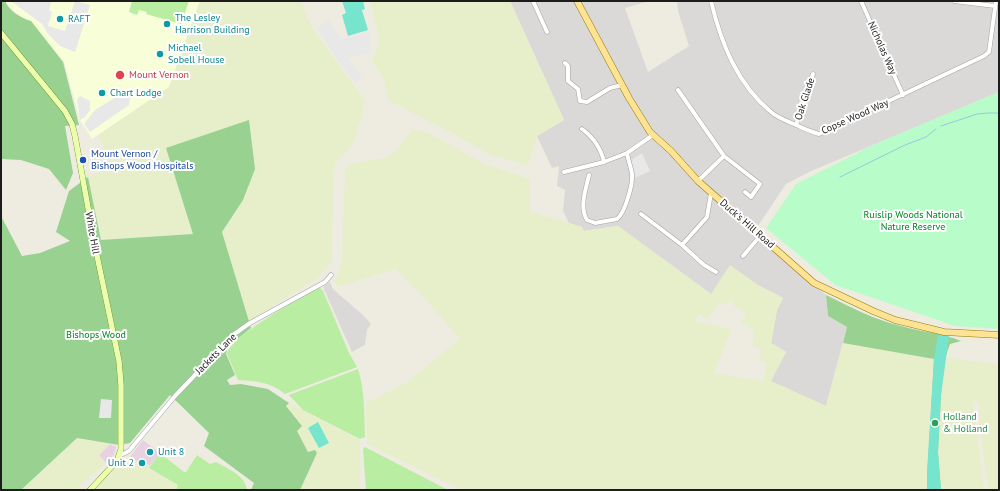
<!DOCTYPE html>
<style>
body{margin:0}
#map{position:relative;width:1000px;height:491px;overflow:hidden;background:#eeece0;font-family:"PT Sans",sans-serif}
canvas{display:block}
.frame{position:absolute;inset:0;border:2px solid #1c1c1c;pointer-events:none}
</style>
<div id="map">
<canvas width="1000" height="491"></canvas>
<div class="frame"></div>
</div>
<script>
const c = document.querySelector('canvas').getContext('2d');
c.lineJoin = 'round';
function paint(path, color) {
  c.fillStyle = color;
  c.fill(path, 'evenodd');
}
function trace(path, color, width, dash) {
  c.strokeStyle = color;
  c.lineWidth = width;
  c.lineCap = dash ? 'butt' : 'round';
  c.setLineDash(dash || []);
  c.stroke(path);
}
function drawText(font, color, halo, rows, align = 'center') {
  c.font = font + ' "PT Sans",sans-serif';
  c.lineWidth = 4;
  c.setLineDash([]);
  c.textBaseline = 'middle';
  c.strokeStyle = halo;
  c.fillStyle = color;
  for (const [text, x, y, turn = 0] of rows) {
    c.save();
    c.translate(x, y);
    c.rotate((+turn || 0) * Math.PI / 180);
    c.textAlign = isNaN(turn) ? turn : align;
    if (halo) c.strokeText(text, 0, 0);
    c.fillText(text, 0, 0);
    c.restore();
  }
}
paint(new Path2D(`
 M510,1h112l1,2v-2h26l-24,7 23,64 41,-26 -11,-35 -1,-10h322v91l-190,80 -23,12 -32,48 72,63 2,21 19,11 -21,79 -56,-25 16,-29 -15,-9 6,-33 6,-12 -25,-13 -47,9 -93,-68 -34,5 -2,-4 -13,-4 -6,-12 2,-21 -8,-4 2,-20 -7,2 -15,-32 27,-16z
 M330,282l3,7 30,26 8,9 -4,6 -2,15 -13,7 -29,-65z`), '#dad9d8');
paint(new Path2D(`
 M143,440l17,13 -10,13 -6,-4 -2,3 -12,-8z
 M110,444l6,3 -2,8 -8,8 -7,-8z`), '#e8d1e0');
paint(new Path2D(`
 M5,1h195l-31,86 -77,52 -12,-19 -16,-58 -33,-41 -8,-2 -14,-12z`), '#f8ffd8');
paint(new Path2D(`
 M200,1h100l13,28 52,72 -10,39 -10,14 -9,7 -3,13 -1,87 -15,18 -14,8 -54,34 -27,-89 21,-32 -50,34 -92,6 -13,-63 23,-9 -4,-14 -9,-19 71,-48z
 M371,1h139l54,119 -27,16 -9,29 -37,-10 -41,-23 -62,-32 -4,-20 -12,-20 8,-17z
 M412,129l16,4 56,31 46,15v33l52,15 2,4 34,-5 93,68 19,-29 28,20 25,13 -6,12 -6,33 15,9 -15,29 55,25 17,-63 91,16 -7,112v19h-465l-95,-46 -1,-41 40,-20 54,-44 -31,-36 -33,-34 -59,18 -3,-7 3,-3 5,-17 3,-87 2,-6 4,-3 38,-7 14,-14zM732,300l2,6 12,7 -5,9 12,8v17l8,1 -1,13 6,1 -2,20 -50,-9 17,-44 -36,-8 4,-7 9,5 12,-16 6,1z
 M945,358l54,6v126h-10l-6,-36 -4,-43v-9l-6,-1 11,89h-43l-3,-38 3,-57z
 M289,403l71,37v50h-60l17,-37 -9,-1 -11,-21 5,-5 -16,-21z
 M77,438l33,6 -11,11 7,8 -31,27h-54z
 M130,457l12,8 3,-3 5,4 -2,3 29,16 -2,5h-81l14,-16 4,2v-5z`), '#e6efc9');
paint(new Path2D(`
 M132,1h57l-8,23 -35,-10 1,-2 -8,-2 -2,5 -8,-3z
 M319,287l4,4 26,62 8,14 -72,27c-14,-12 -29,-13 -47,-14l-11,-26c2,-17 75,-57 92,-67z
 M358,369c7,21 6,46 7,68l-5,2 -57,-29 -14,-15z
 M365,447l83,43h-82l-3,-41z
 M160,453l24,19h2l11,-17 13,9 6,-2c12,7 29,13 31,28h-71l2,-5 -29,-17z`), '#b9eda1');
paint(new Path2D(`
 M1,1h4c4,10 16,17 26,20l32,41 16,63 -14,1 8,47 -7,17 -17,-21 -28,-9 -20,-1z
 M249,120l6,49 -12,31 -21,32 29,96 -23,19 -2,7 9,21 -8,5 3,5 11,-1 27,5 21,14 -3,3 16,20 -5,5 11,21 7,-2 2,3 -17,37h-49l3,-7 -50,-37 5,-13 -39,-38 -40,48 -11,2 -42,-7 -56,52h-20v-274l21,40 18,-3 30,-12 -14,-9 13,-41 19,-14 13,63 92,-6 -27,-86z
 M826,295c24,12 49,25 75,31 20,6 41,7 60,15l-11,3 -5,14 -4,37 -3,57 3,38 -9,-12 -5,1 7,-120 -91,-16 4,-16 -19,-11z`), '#99d191');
paint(new Path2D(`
 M999,92v237l-44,-3 -120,-41 -69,-57 30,-44 77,-39z`), '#b8fdc9');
paint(new Path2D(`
 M342,1h21l2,8 -3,1 6,20 -20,6 -6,-21 4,-2z
 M938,334l11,2 -8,59 -3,57 3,38h-14v-19l7,-112z
 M318,422l11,21 -10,5 -11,-20z`), '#77e4cd');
paint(new Path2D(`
 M11,1h40l-2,9 3,2 -4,14 17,5 10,-30 15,4 -15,47 -15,-6 -12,-12 -6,-10z
 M329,20l12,19 29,-7v21l-22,5 14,19 -7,6 -18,-24 -20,-31z
 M126,91l4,6 -1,8 -39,27 -6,-8 11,-14z
 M80,96l10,5v9l-5,7 -5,3 -3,-20z
 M642,153l8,18 -15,7 -4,-15 2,-4z
 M101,399l11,1 -1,18h-12z`), '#e8e8e8');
trace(new Path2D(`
 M941,126l36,-12 12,-1h10
 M840,177l65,-32 21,-8 10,-8`), '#9cc5e0', 1);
const street = new Path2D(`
 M533,1l14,31
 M711,1c10,42 26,83 60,111 7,6 16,9 25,13 7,3 15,7 23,9l165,-78 5,-4 7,-51
 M861,1l42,94
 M954,1l41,5
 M565,63l3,3v15l10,8 2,12 7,1 23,-14 12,-3
 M678,90l46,66 36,28 -9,13 -6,-5
 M796,125l17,-51
 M582,129c12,9 19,19 22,33
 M564,172l40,-10 23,-9 26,-18
 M589,175c-3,14 -10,32 -2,45l8,3 22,-4c8,-6 16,-35 15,-45 -1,-7 -4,-14 -5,-21
 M698,181l26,-25
 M641,214l41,31 22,20 12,7
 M682,245l25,-28 4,-24
 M743,256l17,-20
 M119,456l10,-5 46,-55 58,-61 17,-12 75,-41 6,-7`);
const secondary = new Path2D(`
 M1,33l64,78 7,13 3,12 20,110 24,115 2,24v64l-4,12 -27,29`);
const primary = new Path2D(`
 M577,1l52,97 21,34 21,19 27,30 116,102 59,28 22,9 49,12 55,3`);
trace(street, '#a3a3a3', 5);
trace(secondary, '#547500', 6);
trace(primary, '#937c00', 7);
trace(street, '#fff', 4);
trace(secondary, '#ecfeae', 5.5);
trace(primary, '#ffe394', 6);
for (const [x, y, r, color] of [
 [60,19,4,"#0f9aa8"],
 [167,24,4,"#0f9aa8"],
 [160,54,4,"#0f9aa8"],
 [120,75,5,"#e0444e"],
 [102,93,4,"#0f9aa8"],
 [83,160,4,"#1a4fb4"],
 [935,423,4,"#2e9e5b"],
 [150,452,4,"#0f9aa8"],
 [142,463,4,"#0f9aa8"]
]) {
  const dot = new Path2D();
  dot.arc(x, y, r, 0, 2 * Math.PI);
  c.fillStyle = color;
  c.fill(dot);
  trace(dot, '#fff', 1.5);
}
drawText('10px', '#0d838f', '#fff', [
 ["The Lesley",175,18],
 ["Harrison Building",175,30],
 ["RAFT",68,19],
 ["Michael",168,48],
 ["Sobell House",168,60],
 ["Chart Lodge",110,93],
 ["Unit 8",158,452],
 ["Unit 2",134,463,"right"]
], 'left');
drawText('10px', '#1c1c1c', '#fff', [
 ["Nicholas Way",882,48,66],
 ["Oak Glade",805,99,-72],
 ["Copse Wood Way",855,117,-24],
 ["Duck's Hill Road",747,224,41],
 ["White Hill",92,233,80],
 ["Jackets Lane",216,354,-45]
]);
drawText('10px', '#be3a42', '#fff', [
 ["Mount Vernon",129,75]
], 'left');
drawText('10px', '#164399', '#fff', [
 ["Mount Vernon /",91,154],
 ["Bishops Wood Hospitals",91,166]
], 'left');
drawText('10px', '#038023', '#fff', [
 ["Ruislip Woods National",913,215],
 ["Nature Reserve",913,227],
 ["Bishops Wood",96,335]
]);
drawText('10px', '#27864d', '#fff', [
 ["Holland",943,417],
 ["& Holland",943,429]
], 'left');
</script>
